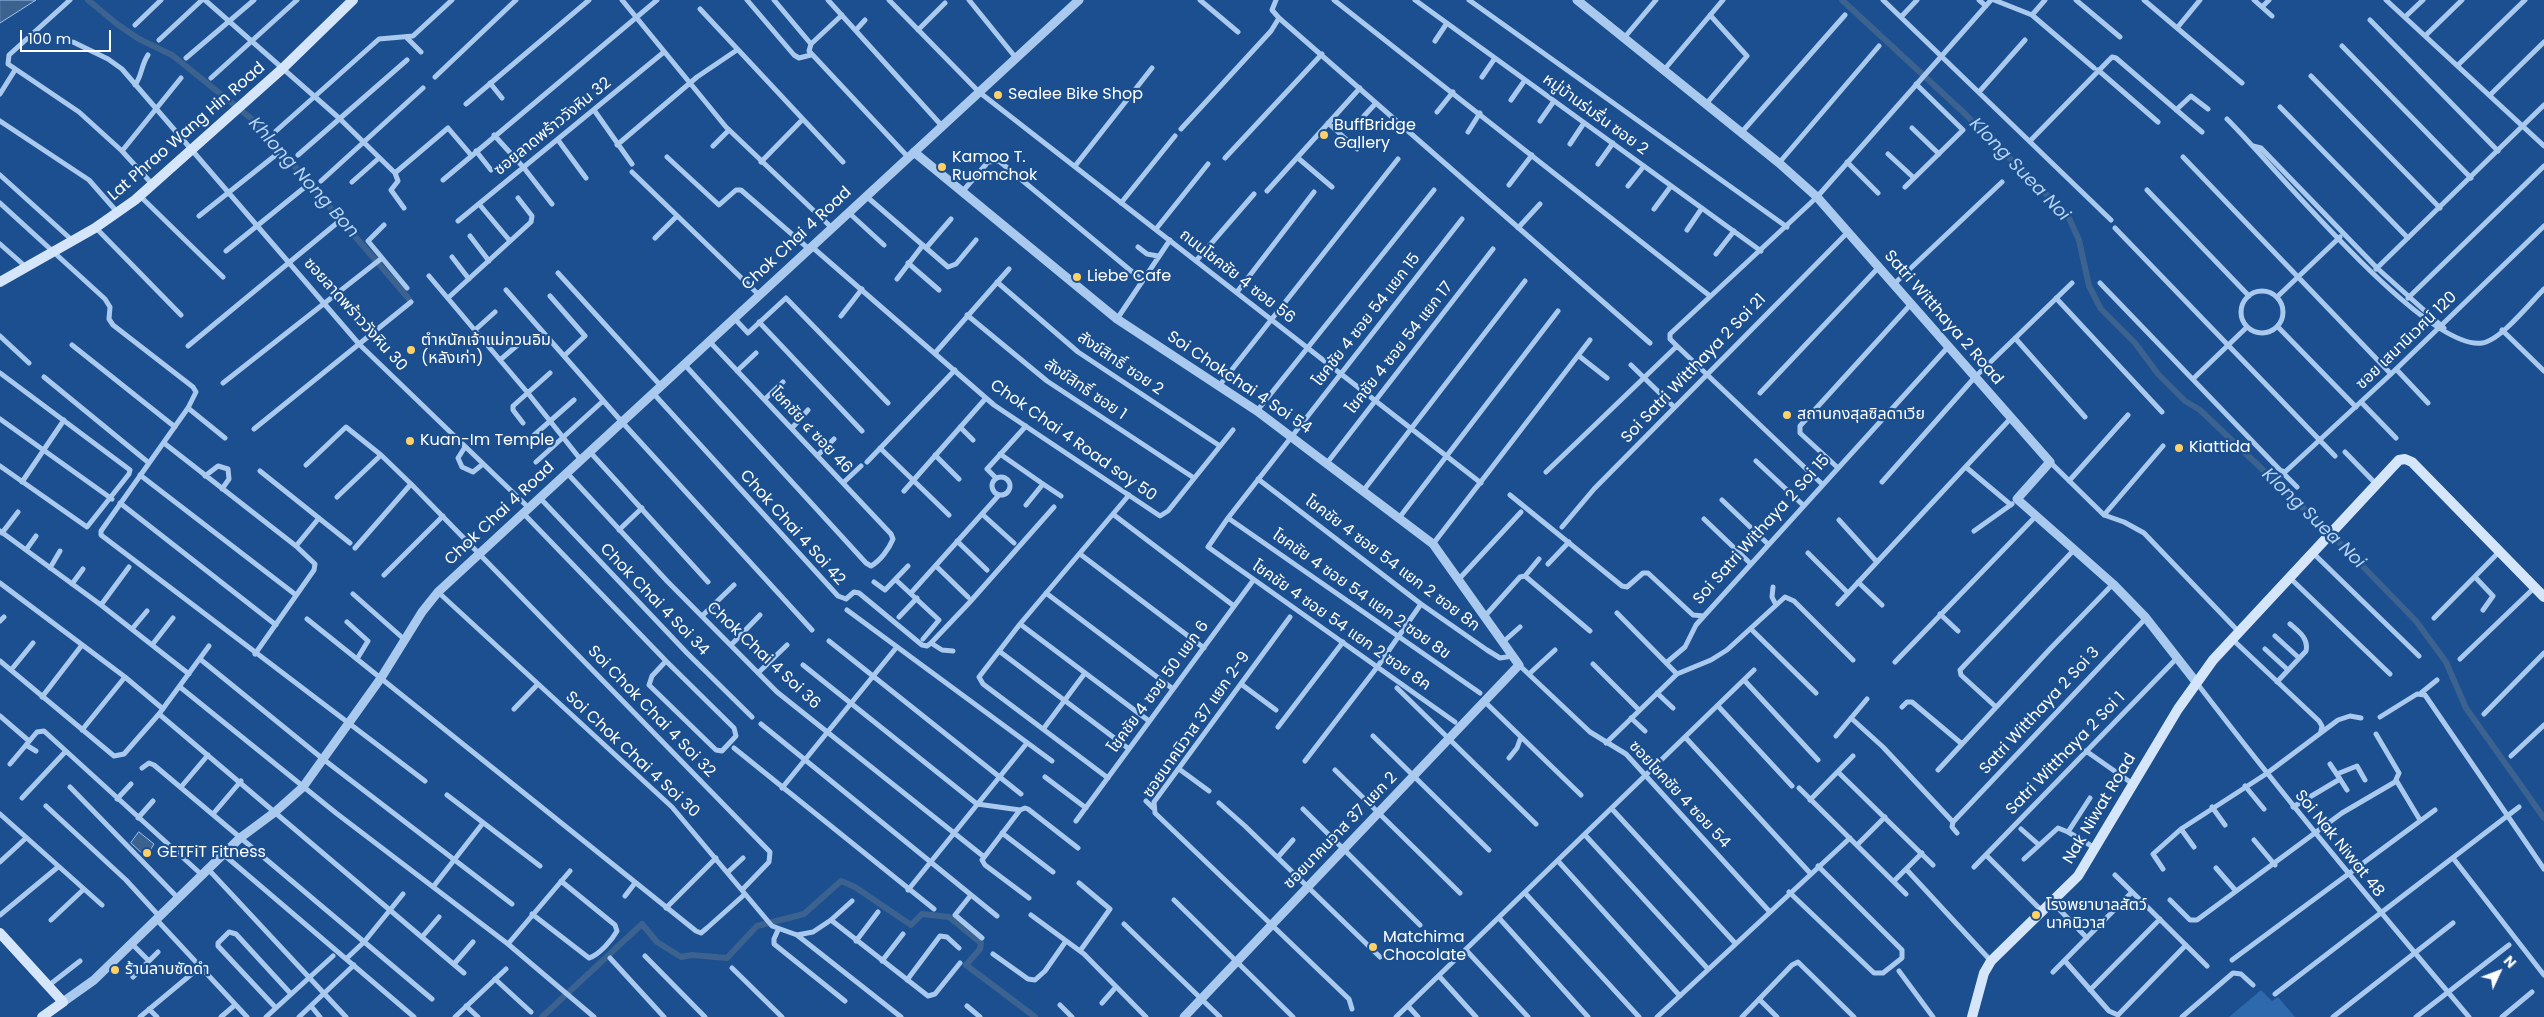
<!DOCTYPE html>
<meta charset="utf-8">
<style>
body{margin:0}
#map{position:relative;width:2544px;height:1017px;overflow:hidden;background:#1b4f8f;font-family:Poppins,sans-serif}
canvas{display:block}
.north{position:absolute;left:2474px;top:947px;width:50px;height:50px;-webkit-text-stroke:4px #1b4f8f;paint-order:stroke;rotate:47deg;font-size:14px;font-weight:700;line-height:20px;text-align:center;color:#fff}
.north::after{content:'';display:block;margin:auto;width:18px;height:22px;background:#fff;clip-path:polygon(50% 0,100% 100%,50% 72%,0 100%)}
.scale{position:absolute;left:20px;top:30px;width:91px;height:22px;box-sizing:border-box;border:2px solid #fff;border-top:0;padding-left:6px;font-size:15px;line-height:18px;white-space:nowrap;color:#fff;-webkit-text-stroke:4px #1b4f8f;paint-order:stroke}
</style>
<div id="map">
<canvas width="2544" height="1017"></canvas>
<div class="north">N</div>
<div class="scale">100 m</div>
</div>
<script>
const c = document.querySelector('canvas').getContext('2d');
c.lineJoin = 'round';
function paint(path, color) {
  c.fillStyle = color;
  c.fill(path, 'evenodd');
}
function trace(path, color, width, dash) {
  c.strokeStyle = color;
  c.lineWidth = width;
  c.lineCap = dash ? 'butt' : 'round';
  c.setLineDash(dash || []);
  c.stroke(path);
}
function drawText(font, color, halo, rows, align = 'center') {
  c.font = font + ' Poppins,"Noto Sans Thai",sans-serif';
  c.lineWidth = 4.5;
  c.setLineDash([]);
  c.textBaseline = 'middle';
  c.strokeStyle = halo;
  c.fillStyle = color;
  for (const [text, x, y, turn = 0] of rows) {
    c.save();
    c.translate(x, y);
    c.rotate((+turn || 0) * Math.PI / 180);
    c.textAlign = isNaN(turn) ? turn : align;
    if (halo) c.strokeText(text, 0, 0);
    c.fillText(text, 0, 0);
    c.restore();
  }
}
paint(new Path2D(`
 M2261,990l11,11 6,-4 17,20h-66z`), '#2e69ad');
const water = new Path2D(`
 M0,0h36l-36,23z
 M139,832l15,12 -8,13 -15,-14z`);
paint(water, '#3c6290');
trace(water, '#9cc4f0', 1);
trace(new Path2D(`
 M88,0l29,24 22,15 33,16 86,69 151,175
 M1842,0l120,111 106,105 11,24 10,46 12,23 34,34 23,31 27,27 15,9 143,136 73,75 30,41 20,46 78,110
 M542,1017l100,-93 15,18 24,15 11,-2 35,3 30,-32 47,-12 37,-33 14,6 56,38 11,-11 27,3 32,26 -1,6 -14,16 69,52`), '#3c6290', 6);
trace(new Path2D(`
 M70,0l-61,55 -1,9 71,48 43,39 31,34
 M205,0l134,118 56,55 3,8 -7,9 13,18
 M622,0l104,127 106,101
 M747,0l47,55 5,3 12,-3
 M774,0l37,44
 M828,0l114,126
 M889,0l90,92 502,391
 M969,0l47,58
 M1200,0l38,32
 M1276,0l-4,10 7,8 371,325
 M1334,0l376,296
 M1415,0l346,251
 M1469,0l318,227
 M1883,0l228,220
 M1979,0l7,6
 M1994,0l38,15 62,53
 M2076,0l44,37
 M2144,0l98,83
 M2254,0l18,16
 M2386,0l158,146
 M2262,7l7,-7
 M700,9l143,153
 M842,15l-31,29 -2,7 99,106
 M2032,15l13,-15
 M1901,17l16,-17
 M2405,17l18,-17
 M2370,20l128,131
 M135,25l26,-25
 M2177,28l23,-28
 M856,30l9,-10
 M918,30l27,-27
 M2426,35l36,-35
 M406,37l15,15
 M1624,38l32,-38
 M159,40l43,-40
 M1435,41l12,-18
 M73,42l35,17 14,10 237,275 170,164
 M2342,46l129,132
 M186,58l68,-58
 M2458,65l67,-65
 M1664,70l59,-70
 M2098,70l60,52
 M2311,76l129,132
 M435,77l81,-77
 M1482,77l13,-19
 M211,78l86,-78
 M490,83l12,15
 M135,85c7,-9 6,-20 13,-30
 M1979,92l46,-52
 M0,94l15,-24
 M2490,95l54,-53
 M1511,100l14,-20
 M466,104l123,-104
 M1706,104l41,-48 -37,-41
 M2280,107l128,131
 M594,110l38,54
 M2176,110l15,-14 17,13
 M1437,112l16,-20
 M1364,116l12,-13
 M2227,119c44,43 197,232 255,224 18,-2 48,-40 62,-54
 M0,121l89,59 29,33
 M1540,121l14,-20
 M1328,123l29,26
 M1912,128l27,26
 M1181,129l90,-98 8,-13
 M276,131l103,-92 34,-3 39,-36
 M1468,132l12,-19
 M1741,133l104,-118
 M494,135l30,33 28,36
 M558,140l28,38
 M2030,141l82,-84 4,1 86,74
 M1570,144l14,-21
 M617,145l80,-68 40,-27
 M713,146l16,-16
 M2253,146l8,2 116,120 67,60
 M122,151l59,-73
 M476,151l15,19
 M1888,154l26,24
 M298,155l109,-95
 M667,157l52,48 17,-15h5l68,59
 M2183,157l208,217
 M1225,158l97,-104
 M1298,158l34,29
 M761,162l42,-43
 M1847,162l31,31
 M1779,163l100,-117
 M1598,164l15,-21
 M1075,166l77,-98
 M632,172l127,123
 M395,173l53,-45 23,27
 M0,175l73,66
 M443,180l214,-180
 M321,181l102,-93
 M352,182l27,-24
 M1509,185l23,-30
 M1628,186l16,-20
 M1905,187l58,-57 -47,-46
 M2147,190l102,106
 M1267,191l93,-103
 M962,192l26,-30 11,-1 143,119
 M140,196l83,81
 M866,196l82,71 8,-3 20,-24
 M0,203l105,96 5,8 -1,12 4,6 80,62 3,5 -8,16 -87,123v4l324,246
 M1121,203l54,-67
 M479,204l31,37
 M1654,209l17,-23
 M848,212l36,33
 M199,216l78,-62
 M458,221l206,-169
 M384,225l-16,16 39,47
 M96,228l85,87
 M1518,228l22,-24
 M2115,228l220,228
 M1156,229l52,-65
 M1687,230l15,-22
 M470,236l19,25
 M655,238l22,-22
 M0,244l26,23
 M811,246l183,159 166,111 8,-5 65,-81
 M1138,247l9,7 11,2
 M926,248l25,-29
 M226,251l79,-64
 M1716,254l18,-23
 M452,257l17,22
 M1196,261l58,-67
 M908,263l31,27
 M2376,269l168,-164
 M558,273l103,113
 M429,276l98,116 54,68
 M897,279l26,-34
 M997,282l81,70 142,94
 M2100,283l180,187 5,2 106,-98 153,-148
 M1894,284l108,-102
 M506,290l116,132 190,208
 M2241 312a21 21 0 1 1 42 0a21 21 0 1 1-42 0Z
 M1237,292l77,-100
 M550,296l35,40 -21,20
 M449,297l82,-75 1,-6 -14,-18
 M2277,297l63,-60
 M2056,298l106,114
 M2408,298l136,-132
 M967,315l80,66 147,97
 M841,316l21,-27
 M734,318l14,15 38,-35 102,105
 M1117,319l53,-79
 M759,322l103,109
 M2278,327l78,80
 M475,330l20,-18
 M2502,330l42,41
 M0,336l29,27
 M2015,338l70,79
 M72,345l103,82
 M188,346l149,-123
 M935,353l74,-84
 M1579,356l28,22
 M500,360l21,-18
 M684,364l182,199 5,3c9,-5 18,-17 22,-27l-2,-5 -182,-193
 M1631,365l43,42
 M2396,369l32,34
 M737,371l19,-18
 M0,373l130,97 -1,4 -42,53 -87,-61
 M44,377l105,86
 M2193,379l54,-52
 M223,383l159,-125
 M1219,386l179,-227
 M653,393l185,203 8,3 8,-7 5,1 63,52 5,1 4,-3 38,-40 85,-96
 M1760,393l119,-126
 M765,399l18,-17
 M2361,402l35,36
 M188,408l37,30
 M1257,411l177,-221
 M0,419l112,80
 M523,423l-10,-13v-4l37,-33
 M960,427l13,13
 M792,428l16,-18
 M254,429l157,-127
 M532,437l42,-37
 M164,443l132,103 19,18 -1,6 -59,84
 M465,447l-7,11 4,9 11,5 10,-8
 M880,448l69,67
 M590,452l118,130
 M2345,452l31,32
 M1000,454l43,30
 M818,455l16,-16
 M935,455l24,24
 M1756,461l47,44
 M536,462l67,-61
 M867,462l88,-92
 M2050,462l54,53 20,7 20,11 94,98
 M1327,463l166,-214
 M306,465l40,-38 35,28 30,29 359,368 -1,10 -27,28
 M1837,467l-37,-34v-7l111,-122
 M1967,468l44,37
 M260,471l90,72
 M1546,472l131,-126
 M2282,472l15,15
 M567,473l100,108 110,111 206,164
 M140,475l156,120
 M205,476l13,-10 10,3 1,10 -7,10
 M992 486a9 9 0 1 1 18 0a9 9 0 1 1-18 0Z
 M996,478l-9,-9 39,-43
 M1258,479l163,125 66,46 13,8 13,-2
 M2069,481l59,-66
 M22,482l42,-62
 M1882,482l93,-105 97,-94
 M843,483l18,-17
 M1822,484l-145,-138 -7,-7v-5l147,-137 174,-197
 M904,491l82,-93
 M1363,491l162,-210
 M1510,495l112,91 5,1 16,-14h5l45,42 11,1 244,-269
 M337,497l44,-42
 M540,498l147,155 65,64
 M1722,500l46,44
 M120,503l156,122
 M1026,505l17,-21 18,12
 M523,513l143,148 68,67 2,8 -14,15 -6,-1 -67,-65 3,-9 14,-15
 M982,514l32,29
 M1114,515l120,91
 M2104,515l59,-69
 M1228,518l252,175
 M1399,518l159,-207
 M1704,519l47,45
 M1839,520l38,42
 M1562,527l32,-38 254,-257
 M619,530l23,-22
 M0,531l101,74 88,69
 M1974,531l38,-27
 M2,533l16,-21
 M957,541l30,29
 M1433,544l157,-204
 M296,546l23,-28
 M355,548l56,-64
 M26,550l10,-14
 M1808,553l40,40
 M2313,553l106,103
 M1080,554l124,94
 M1548,564l21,-22
 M936,566l32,31
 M50,568l10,-17
 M384,575l59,-59
 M1525,576l14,-17
 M2475,577l18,19 -10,14
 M2290,578l100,96
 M1459,579l62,-67
 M896,580l43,40 -16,19
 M874,582l11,8 23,-24
 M1858,582l24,23
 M0,583l125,94 38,32
 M72,584l11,-15
 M1773,587l-1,10 4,8
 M438,592l234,215 100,119 25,9 16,-3 18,-12 21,-19
 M911,593l88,-98
 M1046,593l127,96
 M353,594l52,46
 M1838,604l173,-186
 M101,605l28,-38
 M847,610l205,151
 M1617,613l60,61
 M1940,614l18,17
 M702,616l32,-31
 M1485,616l35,-39 5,-1 65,55
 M899,617l18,-19
 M1290,617l-136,185 1,11 194,186 3,10
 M2434,618l65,-66
 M307,619l389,312 5,2 6,-5 38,-34
 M0,621l4,-4
 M347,622l21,19 -11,18
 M1020,624l129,97
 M132,629l15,-18
 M1751,629l65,64
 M2275,636l24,22
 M2232,639l87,82 3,5 -1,5
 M829,641l192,153
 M1503,642l17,-15
 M931,643l11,7 11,1
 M152,645l21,-27
 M731,645l29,-30
 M2265,649l23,21
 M999,651l130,98
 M200,659l123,100 189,145
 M2460,659l74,-71
 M0,661l114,95 10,-2 35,-40 50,-68
 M1895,662l140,-145
 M1666,663l19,-16 11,-22 8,-9
 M1593,664l46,46
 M803,665l174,139 43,6
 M1519,665l71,67 36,22 143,157
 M11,670l22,-27
 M758,673l29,-28
 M1529,674l26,-24
 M1744,680l74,80
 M2196,682c88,115 180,225 273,335
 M2277,682l29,-31c3,-13 -8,-20 -16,-27
 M1241,684l35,26
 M180,687l156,126 172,131 86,73
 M1397,688l139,136
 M1657,693l16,15
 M2421,693l16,-13
 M42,697l40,-52
 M1484,701l97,94
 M1718,706l74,80
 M1902,707l5,-5h5l50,42
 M1996,707l-35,-32 -1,-5 113,-119
 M514,709l24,-25
 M159,714l305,259
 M2484,714l60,-61
 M0,716l29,25
 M2380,717l37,-23 8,1 119,174
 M1631,718l14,13
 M1851,718l32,29 70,75 -1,5 5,6
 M1455,722l-247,-175 20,-29 234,-299
 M761,724l236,192
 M1278,727l65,-85
 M1044,728l41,-55
 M82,730l43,-53
 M1373,736l116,114
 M1836,736l31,-37
 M1685,737l125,136
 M1606,743l71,-69 34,-14 16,-10 58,-53 9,4 59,59
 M26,745l10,6
 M734,748l200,161
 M2086,751l47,33
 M2511,756l33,-31
 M1509,758l8,-10 4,-11
 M1305,761l73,-95 43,-62
 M10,764l27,-32 7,-1 158,144
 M142,768l7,-5 5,2 278,234
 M1179,769l30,22
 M1335,770l125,123
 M1938,770l113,-122 62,-64
 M1838,772l95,93
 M2337,774l20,-8 8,14
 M1045,777l41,31
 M1108,778l-125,-94 -4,-7 41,-53 109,-129
 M2340,779l7,11
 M2396,780l24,40
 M2245,786l19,23
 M70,787l108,111
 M181,787l27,-32
 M782,788l114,-140
 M1799,788l107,106
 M447,795l93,71
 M22,798l44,-47
 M117,799l14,-15
 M1810,800l43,-44
 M1146,801l7,7
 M1219,803l26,23 135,131
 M46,806l80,74 33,36
 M2212,807l13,18
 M2293,807l47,-28 -10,-15
 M1303,809l117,116
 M1612,809l123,134
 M0,814l102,91
 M213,814l28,-33
 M138,818l15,-17
 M1076,821l176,-239
 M1953,822l193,-204
 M2021,829l17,15
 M2181,829l13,18
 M2068,832l27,16
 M1002,833l51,39
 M1585,835l123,134
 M2254,840l21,25
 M1857,845l28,-28
 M223,854l191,163
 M1986,855l56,56
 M1278,857l15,-17
 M2453,858l91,117
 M2024,859l34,-31 10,4 22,-34
 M1558,861l122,135
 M0,862l26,-24
 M1974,867l203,-209
 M2216,868l20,23
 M208,869l138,148
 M1906,869l85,92
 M2163,869l-10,-15 28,-25 85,-55 72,-54 12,-4 11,2
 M728,872l15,-14
 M2115,875l92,91
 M1894,881l28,-28
 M1079,883l31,26 -30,42
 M433,887l50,-64
 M908,890l119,-147
 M1789,892l85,81h9l19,-15v-8l-84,-84
 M1525,893l114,124
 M971,895l-16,20 27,23
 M625,896l10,-13
 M1029,898l-44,-33 -3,-5 38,-50 5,-2 3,1 50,39
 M1174,900l119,117
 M2170,900l20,20h7l145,-107 53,-31 4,-9 -23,-39
 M2052,902l35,36
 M666,908l50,-50
 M532,914l57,44c10,-3 23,-18 28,-27l-2,-6 -54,-44
 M0,915l58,-48
 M1031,915l53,39 62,63
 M1499,918l89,99
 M156,919l91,98
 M51,920l33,-31
 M831,920l97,76 7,-2 25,-31
 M1124,924l96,93
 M778,930l-4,9v5l71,57
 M797,935l104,82
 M422,937l17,-20
 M856,941l22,-29
 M131,943l18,18 9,-9
 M508,944l62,-73
 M1466,950l62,67
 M993,954l35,25 7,1 10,-9 21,-30
 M645,956l60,61
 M347,958l17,-16 39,-48
 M610,958l54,59
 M2232,960l203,-150
 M882,961l21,-27
 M2065,961l44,50 9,4 68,-70
 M454,964l19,-22
 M732,968l50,49
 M1899,971l34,46
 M2053,972l79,-80
 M1439,976l37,41
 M133,977l16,-16
 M495,979l36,33
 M907,980l33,-44 7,1 12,11
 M48,986l32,-25
 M2090,990l70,-71
 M2275,994l244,-187
 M1759,999l18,18
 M1102,1003l14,-16
 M1060,1005l12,12
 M311,1006l9,11
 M466,1006l12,11
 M967,1006l13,11
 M1408,1006l10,11
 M276,1008l-58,-62v-3l11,-11 7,2 55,60
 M149,1009l8,8
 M140,1017l60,-50
 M221,1017l14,-12
 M266,1017l67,-61
 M299,1017l55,-52
 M455,1017l51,-48
 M1396,1017l358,-347
 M1657,1017l193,-179
 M1742,1017l50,-52 6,-3 56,55
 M2182,1017l51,-44 8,1 12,11
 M2333,1017l120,-94
 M2416,1017l93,-72
 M2502,1017l30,-25`), '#a9c9ee', 5);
trace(new Path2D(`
 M1577,0l202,163 38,34 233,265 -33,37 96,85 33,34 50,64
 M914,152l203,167 140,92 176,133 86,121 -335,352
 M63,1002l31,-22 146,-142 35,-26 28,-25 78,-109 41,-66 16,-20 641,-592`), '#a9c9ee', 9);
trace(new Path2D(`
 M0,282l95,-54 40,-28 147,-131 71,-69
 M0,933l63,69 -21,15
 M1972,1017l12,-44 7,-12 87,-85 100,-167 35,-49 186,-200 6,-1 7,3 132,135`), '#d6e6fa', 10);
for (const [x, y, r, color] of [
 [998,95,5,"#ffd166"],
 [1324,135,5,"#ffd166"],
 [942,167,5,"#ffd166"],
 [1077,277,5,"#ffd166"],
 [411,350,5,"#ffd166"],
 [1787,415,5,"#ffd166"],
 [410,441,5,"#ffd166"],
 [2179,448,5,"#ffd166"],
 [147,853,5,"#ffd166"],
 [2036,915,5,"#ffd166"],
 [1373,947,5,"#ffd166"],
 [115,970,5,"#ffd166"]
]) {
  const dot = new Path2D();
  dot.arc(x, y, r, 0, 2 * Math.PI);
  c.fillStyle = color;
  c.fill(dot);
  trace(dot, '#1b4f8f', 2);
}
drawText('16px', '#fff', '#1b4f8f', [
 ["Sealee Bike Shop",1008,95],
 ["BuffBridge",1334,126],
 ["Gallery",1334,144],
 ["Kamoo T.",952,158],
 ["Ruomchok",952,176],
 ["Liebe Cafe",1087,277],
 ["ตำหนักเจ้าแม่กวนอิม",421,341],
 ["(หลังเก่า)",421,359],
 ["สถานกงสุลซิลดาเวีย",1797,415],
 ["Kuan-Im Temple",420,441],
 ["Kiattida",2189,448],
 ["GETFiT Fitness",157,853],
 ["โรงพยาบาลสัตว์",2046,906],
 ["นาคนิวาส",2046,924],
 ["Matchima",1383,938],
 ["Chocolate",1383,956],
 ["ร้านลาบซัดดำ",125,970]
], 'left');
drawText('16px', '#fff', '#1b4f8f', [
 ["หมู่บ้านร่มรื่น ซอย 2",1595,115,36],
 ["ซอยลาดพร้าววังหิน 32",553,127,-39],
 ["Lat Phrao Wang Hin Road",187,132,-41],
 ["Chok Chai 4 Road",797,239,-43],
 ["ถนนโชคชัย 4 ซอย 56",1237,277,38],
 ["ซอยลาดพร้าววังหิน 30",355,315,48],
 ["Satri Witthaya 2 Road",1943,318,49],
 ["โชคชัย 4 ซอย 54 แยก 15",1367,320,-52],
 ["ซอย เสนานิเวศน์ 120",2407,341,-44],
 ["โชคชัย 4 ซอย 54 แยก 17",1400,348,-52],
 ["สังข์สิทธิ์ ซอย 2",1120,364,34],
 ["Soi Satri Witthaya 2 Soi 21",1694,369,-46],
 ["Soi Chokchai 4 Soi 54",1239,383,34],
 ["สังข์สิทธิ์ ซอย 1",1085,390,34],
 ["โชคชัย ๔ ซอย 46",811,431,47],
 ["Chok Chai 4 Road soy 50",1073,441,35],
 ["Chok Chai 4 Road",500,514,-43],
 ["Chok Chai 4 Soi 42",792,528,48],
 ["Soi Satri Withaya 2 Soi 15",1762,530,-48],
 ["โชคชัย 4 ซอย 54 แยก 2 ซอย 8ก",1392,564,37],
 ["โชคชัย 4 ซอย 54 แยก 2 ซอย 8ข",1361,595,35],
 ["Chok Chai 4 Soi 34",654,600,46],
 ["โชคชัย 4 ซอย 54 แยก 2 ซอย 8ค",1341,626,35],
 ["Chok Chai 4 Soi 36",763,656,43],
 ["โชคชัย 4 ซอย 50 แยก 6",1159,687,-54],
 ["Satri Witthaya 2 Soi 3",2040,711,-47],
 ["Soi Chok Chai 4 Soi 32",651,712,46],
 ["ซอยนาคนิวาส 37 แยก 2-9",1197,725,-55],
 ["Satri Witthaya 2 Soi 1",2066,754,-46],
 ["Soi Chok Chai 4 Soi 30",632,755,43],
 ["ซอยโชคชัย 4 ซอย 54",1679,795,47],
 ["Nak Niwat Road",2100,809,-59],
 ["ซอยนาคนวาส 37 แยก 2",1341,831,-46],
 ["Soi Nak Niwat 48",2339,844,51]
]);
drawText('italic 18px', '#b5d3f5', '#1b4f8f', [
 ["Klong Suea Noi",2019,170,46],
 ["Khlong Nong Bon",303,178,48],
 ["Klong Suea Noi",2313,519,44]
]);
</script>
